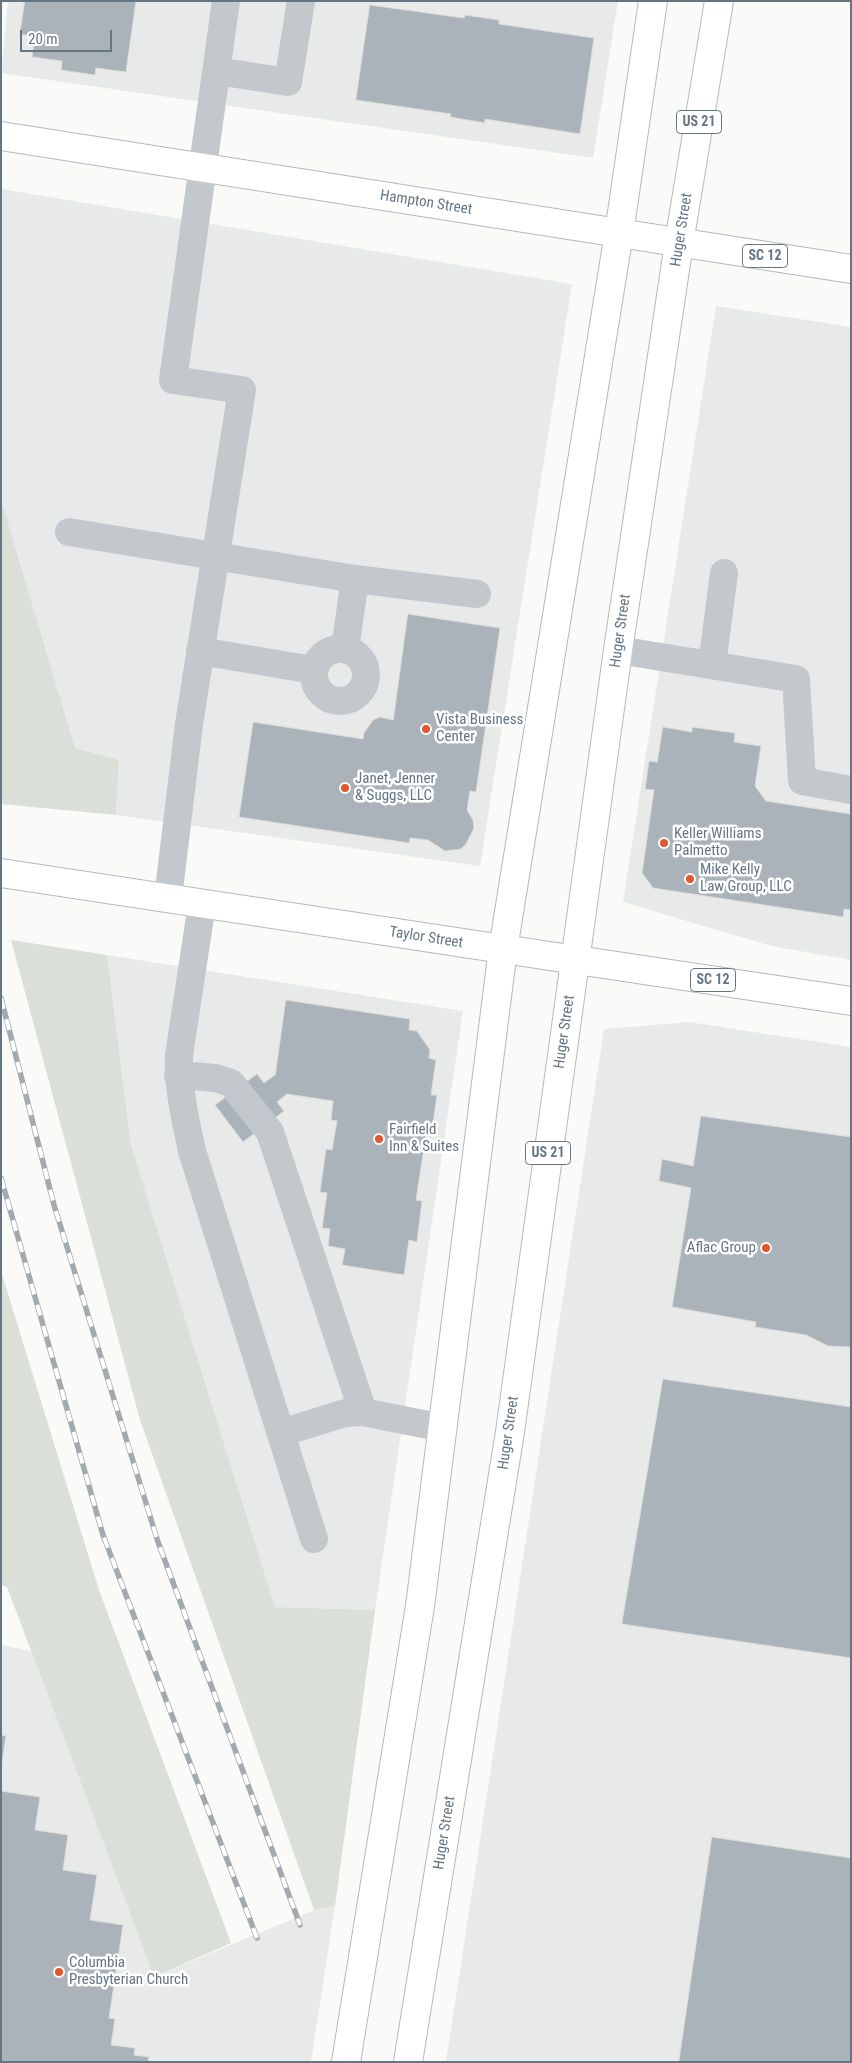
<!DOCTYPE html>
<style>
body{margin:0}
#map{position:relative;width:852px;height:2063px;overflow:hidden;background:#fafaf8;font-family:"Roboto Condensed",sans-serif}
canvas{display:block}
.frame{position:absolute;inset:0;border:2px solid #657683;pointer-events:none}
.scale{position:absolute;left:20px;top:30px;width:92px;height:22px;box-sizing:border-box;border:2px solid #657683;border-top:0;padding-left:6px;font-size:15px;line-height:18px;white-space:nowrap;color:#657683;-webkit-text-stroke:4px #fff;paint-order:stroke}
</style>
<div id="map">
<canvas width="852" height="2063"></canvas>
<div class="frame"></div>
<div class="scale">20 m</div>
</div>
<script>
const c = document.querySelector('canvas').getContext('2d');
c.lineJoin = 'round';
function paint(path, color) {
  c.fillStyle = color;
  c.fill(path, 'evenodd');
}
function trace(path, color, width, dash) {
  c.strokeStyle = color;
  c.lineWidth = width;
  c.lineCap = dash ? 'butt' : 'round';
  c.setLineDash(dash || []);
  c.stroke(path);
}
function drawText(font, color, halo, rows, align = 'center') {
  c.font = font + ' "Roboto Condensed",sans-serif';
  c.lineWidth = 5;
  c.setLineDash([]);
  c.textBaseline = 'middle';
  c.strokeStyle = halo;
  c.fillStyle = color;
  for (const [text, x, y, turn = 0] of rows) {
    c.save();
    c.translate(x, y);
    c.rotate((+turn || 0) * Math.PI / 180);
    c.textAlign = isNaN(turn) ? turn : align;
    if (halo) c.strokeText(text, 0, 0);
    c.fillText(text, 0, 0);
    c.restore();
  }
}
paint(new Path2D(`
 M8,1h610l-25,157 -592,-85z
 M1,189l571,95 -92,582 -364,-51 3,-55 -44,-12 -74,-249z
 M716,306l135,21v633l-80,-14 -148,-44z
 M107,955l356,56 -88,599 -100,-3 -144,-462z
 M689,1022l162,25v1015h-405l158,-1033z
 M1,1645l30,6 123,326 160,-67 21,-4 -24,156h-310z`), '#e8e9e9');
paint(new Path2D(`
 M1,499l74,249 44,12 -3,55 -115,-11z
 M11,940l96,15 24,190 144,462 100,3 -40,296 -21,4 -174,-490z
 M1,1271l98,319 132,353 -77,34 -147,-390 -6,-2z`), '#dadfd7');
const building = new Path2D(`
 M25,1h111l-10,71 -30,-4 -1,7 -34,-5 1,-9 -30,-4 3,-20 -15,-3z
 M370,5l94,13 1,-3 34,5v4l95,14 -14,96 -95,-15v4l-35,-6 1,-3 -95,-14z
 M408,614l92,14 -24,164 -6,-1 -3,19 6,10 1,8 -8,16 -5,5 -16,2 -17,-11 -18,-2 -1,5 -170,-26 14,-95 110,17 1,-6 9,-13 7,-3 13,3z
 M663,727l29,5v-5l43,6 -1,9 27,4 -6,40 11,15 85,13v96l-7,-1 -1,8 -190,-29 -11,-15 12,-83 -9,-1 4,-28 8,1z
 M286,1000l124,19 -1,11 8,1 13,19 -1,8 7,2 -5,35h6l-6,42 -5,-2 -10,65 6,1 -5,41 -8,-2 -5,35 -62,-10 3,-16 -17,-3 2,-17 -8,-1 5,-35 -7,-1 6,-43 6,1 5,-29 -6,-1 2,-19 -46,-7 -10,8 7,9 -41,31 -28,-37 42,-31 7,9 11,-8z
 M701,1116l150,21v210l-23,-1 -22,-11 -51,-8 1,-5 -84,-15 19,-119 -32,-7 3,-22 31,7z
 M663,1379l188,28v251l-229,-34z
 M1,1735l5,1 -5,32z
 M1,1791l39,6 -5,33 33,5 -5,35 34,5 -7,45 33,5 -14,93 6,1 -4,26 24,3 -1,7 15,2 -1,5h-147z
 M712,1837l139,21v204h-172z`);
paint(building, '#aab3b9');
trace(building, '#dcdcda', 1);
const major = new Path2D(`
 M1,136l618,97 34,-232
 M679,243l40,-242
 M1,873l502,76`);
const highway = new Path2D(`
 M503,949l348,52
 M346,2062l74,-456 83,-657 116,-716 232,36
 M408,2062l102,-630 108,-782 61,-407`);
trace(major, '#b5babe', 30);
trace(highway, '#b4b9bd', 30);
trace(new Path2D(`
 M217,71l71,11 13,-81
 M69,532l286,47 122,15
 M314 675a26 26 0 1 1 52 0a26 26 0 1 1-52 0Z
 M345,649l10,-70
 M618,650l178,29 6,102 49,9
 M200,651l113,19
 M712,665l12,-92
 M168,898l21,-174 53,-334 -69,-10 53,-379
 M202,904l-23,151c-1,33 6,64 13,96l122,388
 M178,1075l38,3 15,5 39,49 93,280
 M281,1433l64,-20 18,-1 80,16`), '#c3c8cc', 28);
trace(major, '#fff', 28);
trace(highway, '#fff', 28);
const rail = new Path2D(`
 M1,998l53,207 104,337 142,383
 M1,1178l102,357 154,403`);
trace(rail, '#a2aab0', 5.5);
trace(rail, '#fff', 4, [11]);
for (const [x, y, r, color] of [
 [426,729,5,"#e4572e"],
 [345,788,5,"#e4572e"],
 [664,843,5,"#e4572e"],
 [690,879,5,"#e4572e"],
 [379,1139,5,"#e4572e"],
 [766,1248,5,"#e4572e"],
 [59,1972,5,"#e4572e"]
]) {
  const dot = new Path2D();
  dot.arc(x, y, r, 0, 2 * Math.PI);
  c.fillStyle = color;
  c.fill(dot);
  trace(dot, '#fff', 2);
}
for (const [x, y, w] of [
 [699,122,45],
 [765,256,45],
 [713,980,45],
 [548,1153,45]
]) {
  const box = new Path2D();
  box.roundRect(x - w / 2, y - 11.5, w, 23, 4);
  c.fillStyle = '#fff';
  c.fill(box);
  trace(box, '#657683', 1);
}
drawText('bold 14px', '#657683', null, [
 ["US 21",699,122],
 ["SC 12",765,256],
 ["SC 12",713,980],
 ["US 21",548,1153]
]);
drawText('15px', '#657683', '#fff', [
 ["Hampton Street",426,203,9],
 ["Huger Street",682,230,-81],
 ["Huger Street",621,631,-82],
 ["Taylor Street",426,938,9],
 ["Huger Street",565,1032,-82],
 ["Huger Street",509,1433,-82],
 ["Huger Street",445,1833,-81]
]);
drawText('15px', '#657683', '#fff', [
 ["Vista Business",436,720],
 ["Center",436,737],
 ["Janet, Jenner",355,779],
 ["& Suggs, LLC",355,796],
 ["Keller Williams",674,834],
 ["Palmetto",674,851],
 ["Mike Kelly",700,870],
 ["Law Group, LLC",700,887],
 ["Fairfield",389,1130],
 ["Inn & Suites",389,1147],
 ["Aflac Group",756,1248,"right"],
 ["Columbia",69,1963],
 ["Presbyterian Church",69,1980]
], 'left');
</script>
